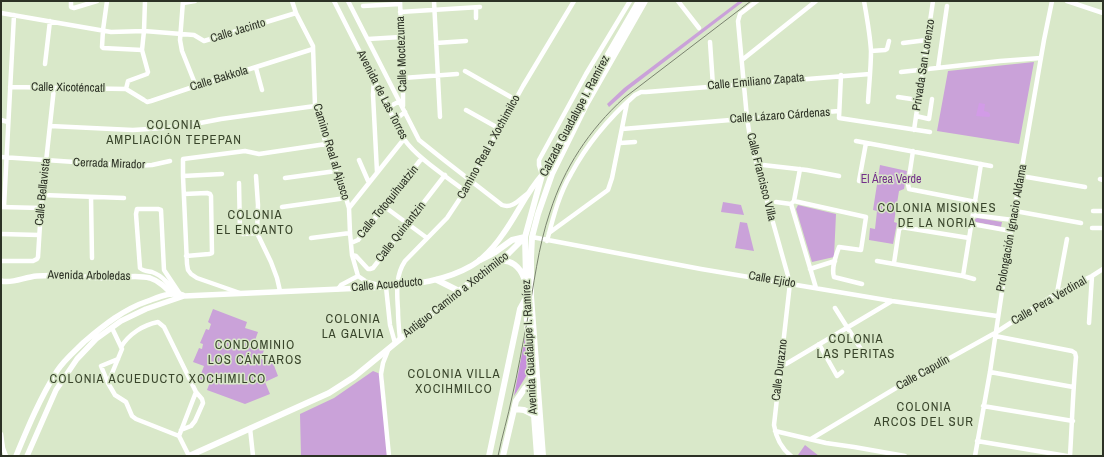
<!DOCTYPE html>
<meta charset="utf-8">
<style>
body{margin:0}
#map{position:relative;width:1104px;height:457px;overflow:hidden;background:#d9e8c9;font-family:"Archivo Narrow",sans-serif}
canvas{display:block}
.frame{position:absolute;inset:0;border:2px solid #2c3125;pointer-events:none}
</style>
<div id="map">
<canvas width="1104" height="457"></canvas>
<div class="frame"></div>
</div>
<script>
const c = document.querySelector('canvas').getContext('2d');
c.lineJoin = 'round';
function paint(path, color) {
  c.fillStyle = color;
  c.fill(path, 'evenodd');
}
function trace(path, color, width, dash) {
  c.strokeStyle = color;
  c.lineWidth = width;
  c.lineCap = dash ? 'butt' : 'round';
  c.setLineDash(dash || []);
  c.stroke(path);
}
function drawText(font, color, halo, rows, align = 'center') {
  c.font = font + ' "Archivo Narrow",sans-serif';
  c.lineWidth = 3;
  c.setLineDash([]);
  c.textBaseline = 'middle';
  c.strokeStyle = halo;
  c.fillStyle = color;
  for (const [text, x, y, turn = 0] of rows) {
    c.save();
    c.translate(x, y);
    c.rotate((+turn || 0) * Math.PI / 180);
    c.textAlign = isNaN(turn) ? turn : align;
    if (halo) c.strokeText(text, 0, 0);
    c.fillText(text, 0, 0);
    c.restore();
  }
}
paint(new Path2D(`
 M739,1h5l-115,88 -20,18 -2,-3 17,-16z
 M1034,62l-15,82 -82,-13 11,-60z
 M880,165l27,6 -3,18 -5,2 -5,31 3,1 -4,21 -24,-4 1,-12 5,1 2,-18 -4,-1z
 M723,202l18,3 3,10 -23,-3z
 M798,205l38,9 -2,43 -22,5 -16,-53z
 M977,218l25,4 -1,5 -25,-5 -2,-2z
 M740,222l7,1 7,28 -19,-3z
 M213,309l34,13 -2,6 13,4 -5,14 11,4 -3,9 12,4 5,13 -13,6 5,12 -25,10 -38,-14 3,-8 -11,-3 5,-13 -11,-4 6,-14 3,1 1,-5 -3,-1 6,-14 3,1 2,-6 -3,-2z
 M373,371l10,4 7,81h-89l-1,-42 34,-16z
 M805,445l14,11h-20l-1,-1z`), '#caa2d9');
paint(new Path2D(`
 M526,332l2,41 -14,23z`), '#c790dc');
paint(new Path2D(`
 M979,103l6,1 -1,7 4,1 2,2v2l-1,1 -13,-1z`), '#d29be7');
trace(new Path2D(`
 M71,1v6l3,1 23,-7
 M107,1l-4,29 -1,17 1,1 39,2
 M183,1l-3,39 2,11 14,35
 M292,1l4,12 17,33 2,60 11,38 20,54 3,10 1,25 2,22 6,21 9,6 19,5 4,38 5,18
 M334,1l70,138c13,19 43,38 61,52
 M348,1l71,139 25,20 58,45c10,4 17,-5 25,-11
 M400,1l3,77v28
 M434,1l6,116
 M678,1l21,27
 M757,1l-17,13 -2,7 9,97 4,26 39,139 -16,142c2,13 7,23 17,31
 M864,1c3,17 6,33 7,50 0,17 -2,34 -3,51
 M1067,1l36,12
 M183,3l12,-2
 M363,6l37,-2
 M476,8v10
 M400,12l80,-5
 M1,13l110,19 33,-1 50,4 10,6 92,-28
 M368,39l33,-2
 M710,42l3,44
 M436,43l30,-2
 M903,43l24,-3
 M871,51l14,-1 2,-1 2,-8
 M742,60l74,-59
 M45,64l5,-43
 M256,68l6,22
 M938,68l9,-62
 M465,71l51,29
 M901,72l99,-11 41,-3
 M841,75l-2,43 91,14
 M403,78l54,-4
 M374,80l-1,15 4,77
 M10,87l116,2 18,11 3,2 4,-1 45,-15 117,-37
 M126,89l2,-8 19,-7 1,-2 -6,-22 2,-19 1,-30
 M898,97l20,3
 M389,110c3,-5 5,-7 11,-8
 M466,110l34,19
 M916,116l13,3 3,-20
 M393,119l7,-3 5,-4
 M1,120l7,2
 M50,126l83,4 46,-3 42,-8 94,-13
 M622,129l217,-18
 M914,130l19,-129
 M856,141l135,25
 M620,143l15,-1
 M913,151l-5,33 1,5 67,13
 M1,157l133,9 18,-1 18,-4
 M359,160l10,23
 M763,165l44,5 32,6
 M542,175l-3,-10v-5l47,-86 44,-73
 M183,176l39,-2
 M256,176l2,29 -1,28 14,29 6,16 3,13
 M1021,176l64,11
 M285,178l51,-7
 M1100,179l3,1
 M866,182l-7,-1 7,-38
 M239,183l1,48v2l3,1 14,-1
 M184,194l23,-1 3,1 1,2 1,57 -3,1 -23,2
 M43,195l81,3
 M91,197l1,61
 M794,201l6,-32
 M776,202l15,2 3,-3 72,16 -5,33 -22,-3c-3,8 -8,21 -5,30l28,7
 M791,204l25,84
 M1,207l40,1
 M4,207l10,-192
 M282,207l64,-9
 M385,207l42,31
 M349,208l55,-69
 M1015,211l66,12
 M1093,211h10
 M973,215l40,5
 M972,224l39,7
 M1092,228h11
 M549,233l59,-43 4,-12 15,-75
 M1,234l38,1
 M532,237l169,32 191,32 105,15
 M311,238l39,-5
 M547,241c6,-23 12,-47 24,-67 16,-30 38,-56 64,-79l6,-3h5l224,-18
 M351,243l7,-3 64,-82
 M352,255l4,1 12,13h2l3,-1 72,-93
 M1,261h32l4,-2 1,-2 3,-49 13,-120
 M877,261l86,15 11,3
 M894,263l5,-33 2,-3 68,11
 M810,269l25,-8
 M963,276l18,-112
 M338,289l3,-4 17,-9
 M240,293l-43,-15 -6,-4 -3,-4 -1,-6 -4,-88v-17l62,-8 14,3 67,-10
 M1057,293l10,-54
 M175,294c-6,-10 -12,-18 -23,-22 -5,-1 -9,-1 -12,-4l-4,-54 1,-5h21l3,1 3,60 16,24
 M835,308l29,46
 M1089,323l3,-47
 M112,328l10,21 -14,34 7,12 11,7 6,14 4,3 43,17 17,-44
 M995,336l77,15 3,2 1,4c-3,33 -4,66 -6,99
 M400,339c-1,-10 -2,-19 -2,-29 -1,-17 -3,-34 7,-49l42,-43 18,-27 58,-105 51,-85
 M819,344l18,32 5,-4
 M121,347c8,-13 22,-22 37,-25l6,5 32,65 6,7 1,4 -8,18 -4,5 -10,4
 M781,364h5l106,-63
 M990,372l83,15
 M108,383l-7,-17 17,-7
 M983,406l90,15
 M250,428l3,28
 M775,431l51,12 28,4 51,9
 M1,434l2,14 3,8
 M179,436l10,20
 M811,439l85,-51 99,-55 62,-40 35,-17 11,-7
 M977,441l90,15
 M389,456l-8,-82 2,-11 6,-15
 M975,456l15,-84 21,-141 33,-191 8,-39`), '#fff', 4.5);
trace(new Path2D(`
 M1,281c12,3 23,-4 36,-5 23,-2 47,2 70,2 13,0 29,-4 43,0 9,3 15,9 22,16
 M16,456c12,-29 24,-58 41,-85 7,-11 18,-20 27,-29 20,-17 40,-33 64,-41 11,-4 24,-10 35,-6
 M27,456l29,-66 21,-31 19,-20 25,-18 25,-12 38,-13 202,-9c30,-3 59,-6 85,-21 3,-2 7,-4 10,-7 8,-7 16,-16 22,-25 14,-19 23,-41 39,-59`), '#fff', 5.5);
trace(new Path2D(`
 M480,260l14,-7 18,-13 13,-3
 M499,261c12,-2 21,6 25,17
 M437,280l22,11
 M514,409l10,1 10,5
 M189,456l140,-63 25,-16 105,-86 50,-38 16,-16
 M489,456l31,-147 6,-11
 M503,456l13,-55 9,-13 9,-8
 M537,456l-10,-135 -2,-84 17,-62 54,-100 43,-74
 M543,456l-12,-160v-38l1,-21 6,-23 14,-40 35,-71 58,-102`), '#fff', 6);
trace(new Path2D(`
 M498,456c4,-20 10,-39 14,-59 6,-25 10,-50 15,-75 7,-37 11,-75 23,-110 14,-44 39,-82 74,-114l127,-97`), '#7a836f', 1);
drawText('12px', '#2c3125', '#d9e8c9', [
 ["Calle Jacinto",238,31,-17],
 ["Calle Moctezuma",402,54,-92],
 ["Privada San Lorenzo",924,65,-81],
 ["Calle Bakkola",219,79,-17],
 ["Calle Emiliano Zapata",756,82,-5],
 ["Calle Xicoténcatl",68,88,1],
 ["Avenida de Las Torres",382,95,63],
 ["Calzada Guadalupe I. Ramírez",575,116,-62],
 ["Calle Lázaro Cárdenas",780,116,-4],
 ["Camino Real a Xochimilco",489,147,-61],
 ["Camino Real al Ajusco",331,152,73],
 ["Cerrada Mirador",109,164,2],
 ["Calle Francisco Villa",761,177,76],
 ["Calle Bellavista",43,192,-84],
 ["Calle Totoquihuatzin",388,202,-51],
 ["Prolongación Ignacio Aldama",1012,228,-80],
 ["Calle Quinantzin",401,232,-52],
 ["Avenida Arboledas",89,276,1],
 ["Calle Ejido",772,280,10],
 ["Calle Acueducto",387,285,-5],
 ["Antiguo Camino a Xochimilco",456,295,-38],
 ["Calle Pera Verdinal",1049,301,-30],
 ["Avenida Guadalupe I. Ramírez",530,347,-93],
 ["Calle Durazno",780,370,-83],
 ["Calle Capulín",923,373,-29]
]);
drawText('12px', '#733089', '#d9e8c9', [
 ["El Área Verde",891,180]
]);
c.letterSpacing = '1px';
drawText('13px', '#39452b', '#d9e8c9', [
 ["COLONIA",174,126],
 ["AMPLIACIÓN TEPEPAN",174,141],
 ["COLONIA MISIONES",937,209],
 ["DE LA NORIA",937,224],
 ["COLONIA",255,216],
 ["EL ENCANTO",255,231],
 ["COLONIA",353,320],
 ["LA GALVIA",353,335],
 ["COLONIA",856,340],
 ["LAS PERITAS",856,355],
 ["CONDOMINIO",255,346],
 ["LOS CÁNTAROS",255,361],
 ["COLONIA VILLA",454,375],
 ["XOCIHMILCO",454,390],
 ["COLONIA ACUEDUCTO XOCHIMILCO",158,380],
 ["COLONIA",924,408],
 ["ARCOS DEL SUR",924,423]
]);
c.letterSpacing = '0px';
</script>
